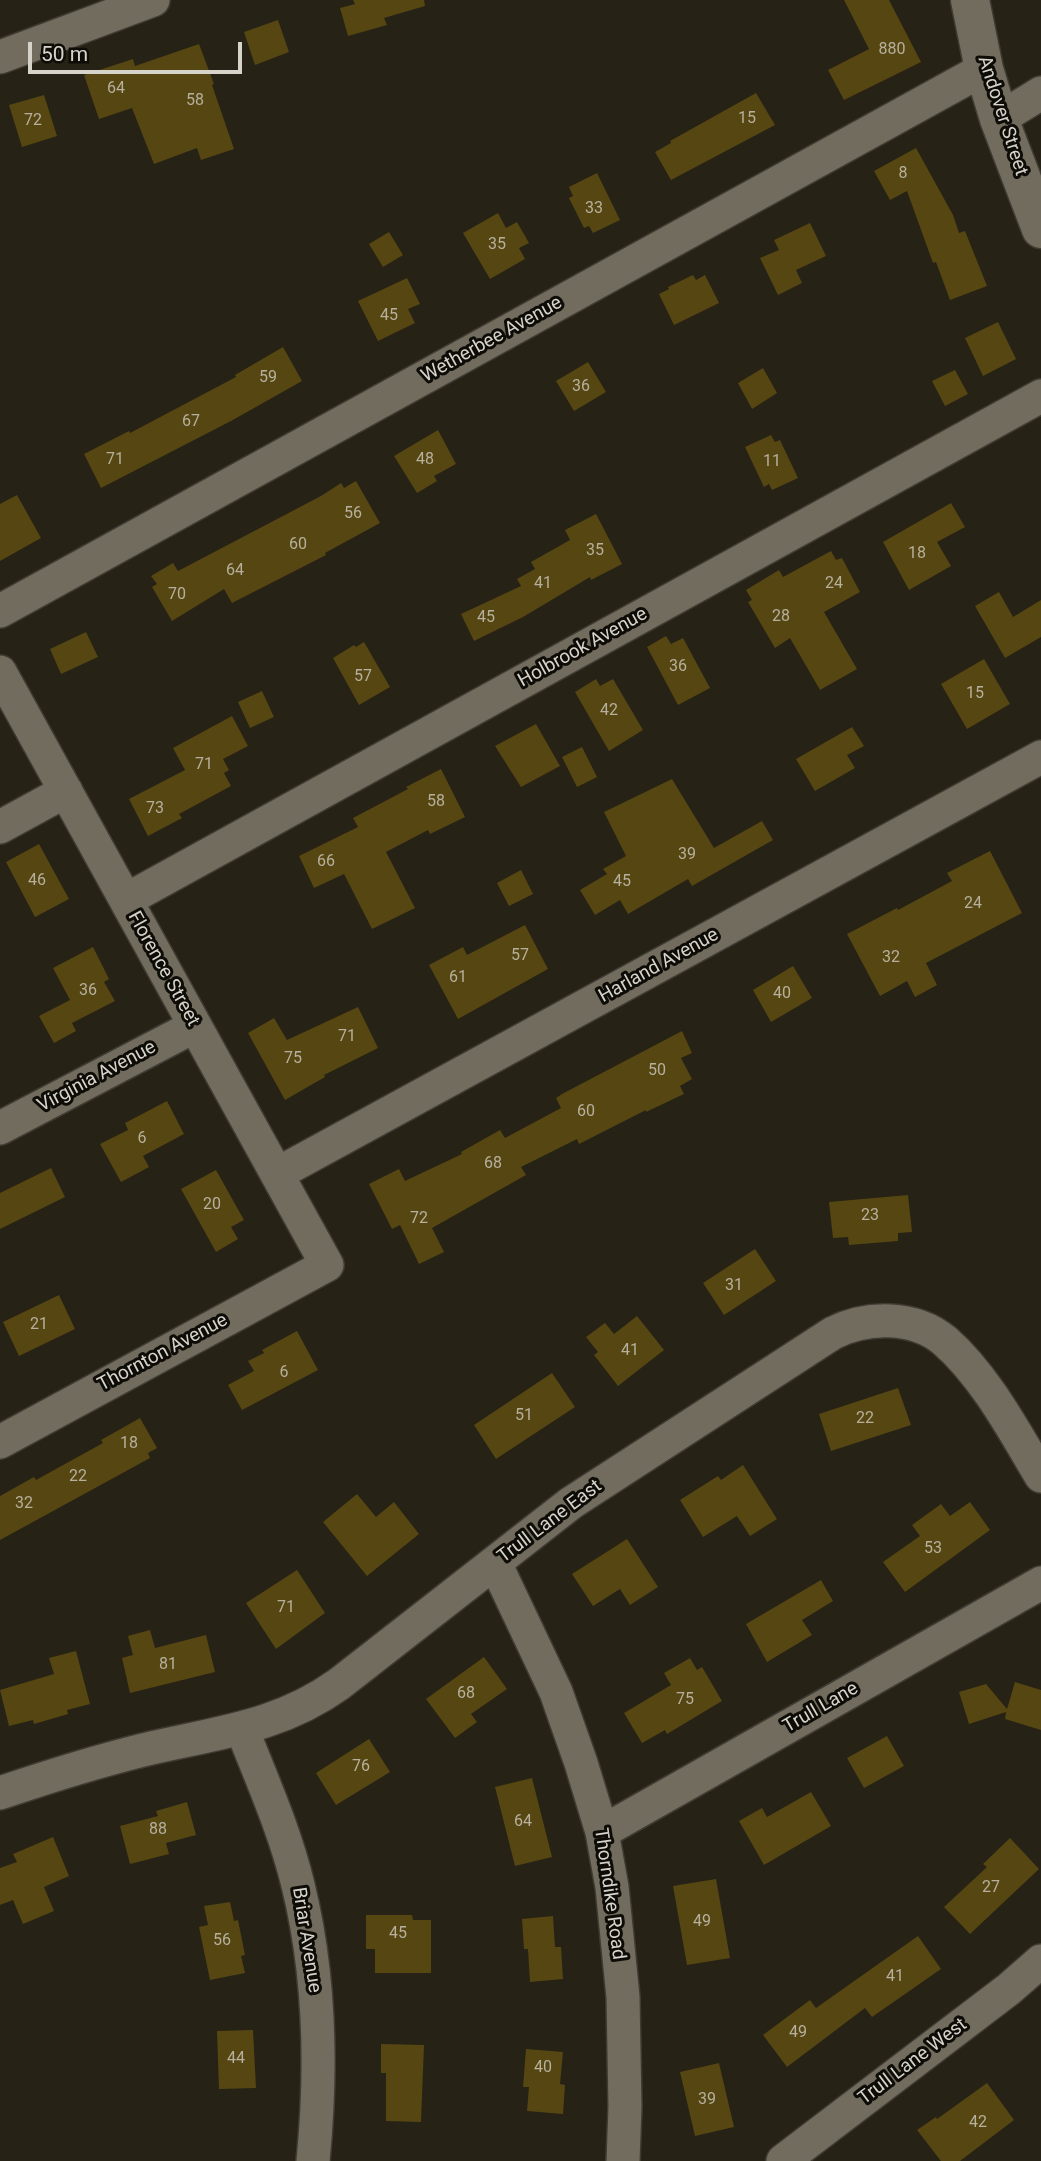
<!DOCTYPE html>
<style>
body{margin:0}
#map{position:relative;width:1041px;height:2161px;overflow:hidden;background:#262216;font-family:Roboto,sans-serif}
canvas{display:block}
.scale{position:absolute;left:28px;top:42px;width:214px;height:32px;box-sizing:border-box;border:4px solid #d6d3cb;border-top:0;padding-left:9px;font-size:21px;line-height:24px;white-space:nowrap;color:#d6d3cb;-webkit-text-stroke:5px #0e0c07;paint-order:stroke}
</style>
<div id="map">
<canvas width="1041" height="2161"></canvas>
<div class="scale">50 m</div>
</div>
<script>
const c = document.querySelector('canvas').getContext('2d');
c.lineJoin = 'round';
function paint(path, color) {
  c.fillStyle = color;
  c.fill(path, 'evenodd');
}
function trace(path, color, width, dash) {
  c.strokeStyle = color;
  c.lineWidth = width;
  c.lineCap = dash ? 'butt' : 'round';
  c.setLineDash(dash || []);
  c.stroke(path);
}
function drawText(font, color, halo, rows, align = 'center') {
  c.font = font + ' Roboto,sans-serif';
  c.lineWidth = 6;
  c.setLineDash([]);
  c.textBaseline = 'middle';
  c.strokeStyle = halo;
  c.fillStyle = color;
  for (const [text, x, y, turn = 0] of rows) {
    c.save();
    c.translate(x, y);
    c.rotate((+turn || 0) * Math.PI / 180);
    c.textAlign = isNaN(turn) ? turn : align;
    if (halo) c.strokeText(text, 0, 0);
    c.fillText(text, 0, 0);
    c.restore();
  }
}
paint(new Path2D(`
 M353,0h71l1,6 -41,12 3,7 -39,11 -8,-28 15,-4z
 M844,0h45l32,62 -77,38 -16,-30 41,-21z
 M278,20l11,32 -34,13 -11,-33z
 M199,44l15,40 -2,1 22,64 -33,11 -4,-12 -43,16 -22,-56 -33,11 -15,-44 49,-16 2,7z
 M756,93l19,32 -104,55 -16,-28 16,-9 -1,-2z
 M44,95l13,41 -35,11 -13,-42z
 M916,148l37,67 6,18 6,-2 22,55 -37,14 -14,-38 -3,1 -26,-72 -17,9 -16,-29z
 M597,173l23,47 -27,13 -4,-7 -5,2 -15,-30 4,-2 -4,-9z
 M498,213l8,15 11,-6 12,21 -10,5 6,11 -35,20 -27,-46z
 M810,223l16,33 -30,14 6,13 -24,12 -18,-37 19,-8 -5,-10z
 M389,232l14,23 -20,12 -14,-23z
 M693,275l3,5 9,-5 14,28 -45,22 -15,-31 10,-5 -1,-2z
 M407,278l13,26 -12,5 7,14 -37,18 -20,-40z
 M998,322l18,37 -33,17 -18,-38z
 M283,347l19,34 -71,40 -130,67 -17,-34 45,-23 1,2 106,-56 -1,-2z
 M588,362l18,30 -32,19 -18,-30z
 M763,368l14,25 -25,16 -14,-26z
 M955,370l13,24 -23,12 -13,-25z
 M438,430l18,34 -22,12 3,5 -20,12 -23,-37z
 M771,435l4,7 5,-2 18,38 -26,12 -3,-6 -5,3 -19,-40z
 M356,481l24,42 -55,30 1,2 -94,48 -8,-14 -52,32 -20,-34 5,-3 -6,-8 22,-13 5,8 143,-75 20,-13 3,5z
 M17,495l24,43 -41,23v-57z
 M951,503l14,24 -28,15 14,24 -42,24 -26,-48z
 M596,514l26,50 -31,16 -1,-3 -67,40 -49,24 -13,-27 60,-28 -4,-7 18,-10 -4,-7 39,-22 -5,-10z
 M831,551l5,9 6,-2 18,34 -36,20 33,57 -37,21 -30,-52 -15,10 -27,-46 4,-2 -6,-10 33,-20 4,7z
 M999,592l14,25 28,-17v37l-36,21 -30,-52z
 M86,632l12,25 -37,17 -11,-25z
 M666,636l5,8 12,-6 27,50 -32,17 -31,-58z
 M364,642l26,45 -31,18 -26,-47 21,-13 2,2z
 M984,659l26,45 -43,25 -26,-45z
 M596,679l4,7 13,-7 30,51 -34,21 -34,-59z
 M262,691l12,26 -24,11 -12,-26z
 M232,716l16,30 -25,13 6,11 -5,3 7,13 -52,28 3,4 -34,18 -19,-37 56,-29 -12,-22z
 M536,724l24,42 -39,21 -26,-41z
 M852,727l12,19 -17,9 8,13 -40,23 -19,-32z
 M582,747l15,30 -20,10 -15,-30z
 M441,769l24,48 -35,17 -2,-4 -42,22 29,56 -43,21 -28,-55 -30,14 -15,-32 59,-29 -5,-9 55,-29 -2,-2z
 M672,779l42,69 48,-27 11,19 -81,46 -4,-7 -60,35 -8,-14 -25,15 -15,-25 27,-16 -4,-5 23,-13 -22,-44z
 M39,844l30,55 -34,18 -29,-55z
 M990,851l32,62 -96,50 11,22 -22,12 -8,-16 -27,15 -33,-62 50,-26 1,2 54,-29 -5,-8z
 M521,870l12,24 -24,12 -12,-23z
 M525,925l23,44 -90,50 -29,-54 34,-18 4,8z
 M93,947l16,32 -5,3 11,19 -43,22 4,8 -22,12 -15,-27 31,-16 -17,-32z
 M793,966l19,32 -41,24 -18,-32z
 M358,1007l20,41 -54,27 1,2 -40,23 -37,-67 26,-15 13,22z
 M682,1031l10,22 -11,5 11,21 -12,7 4,8 -38,18v-2l-67,34 -2,-5 -56,28 5,8 -94,53 12,24 -25,12 -19,-39 -8,4 -23,-45 30,-15 6,12 57,-27 -1,-2 39,-22 5,8 56,-30 -5,-10 6,-4z
 M167,1101l17,33 -41,22 6,11 -28,15 -21,-38 28,-14 -3,-7z
 M51,1168l14,29 -65,32v-36z
 M216,1170l28,50 -13,7 7,12 -22,13 -35,-63z
 M908,1195l4,37 -14,1v8l-49,4 -1,-8 -15,1 -4,-36z
 M755,1249l21,32 -52,34 -21,-32z
 M59,1295l16,34 -56,27 -16,-34z
 M637,1316l27,34 -46,36 -24,-31 4,-3 -12,-15 19,-14 9,11z
 M297,1331l21,39 -76,40 -14,-25 26,-14 -6,-10 16,-8 -2,-3z
 M552,1373l23,34 -79,52 -22,-34z
 M898,1388l13,37 -80,26 -12,-37z
 M140,1418l17,30 -9,5 2,5 -150,82v-44l34,-19 2,3 67,-37 -2,-3z
 M743,1465l34,54 -27,17 -13,-20 -34,21 -23,-37 38,-24 3,4z
 M357,1494l19,23 18,-15 25,32 -52,42 -44,-54z
 M970,1502l20,28 -85,62 -22,-30 37,-26 -8,-11 29,-21 9,12z
 M627,1539l31,48 -28,18 -10,-16 -27,17 -21,-32z
 M297,1570l28,43 -49,36 -30,-46z
 M821,1580l12,21 -31,19 10,15 -45,27 -21,-38z
 M150,1630l5,18 51,-13 9,37 -85,21 -8,-35 11,-3 -5,-19z
 M76,1651l14,53 -23,6 1,4 -34,10 -1,-4 -24,6 -9,-36 54,-16 -5,-16z
 M484,1657l23,32 -36,25 6,8 -22,16 -29,-39z
 M690,1658l7,12 5,-3 20,34 -55,33 -2,-4 -23,13 -18,-30 47,-28 -7,-12z
 M1015,1682l26,8v40l-36,-11 1,-7 -37,12 -10,-32 27,-8 21,25z
 M887,1736l17,30 -40,22 -17,-30z
 M369,1739l21,33 -54,33 -20,-32z
 M532,1778l20,79 -37,9 -20,-79z
 M811,1792l20,34 -67,39 -25,-44 23,-13 5,9z
 M187,1802l9,33 -30,8 3,11 -39,10 -10,-38 38,-10 -2,-5z
 M53,1837l16,39 -25,11 10,24 -31,13 -10,-24 -13,5v-37l17,-6 -4,-8z
 M1010,1838l29,31 -69,65 -26,-27 43,-40 -4,-3z
 M716,1879l14,79 -43,7 -14,-79z
 M230,1902l4,19 4,-1 7,35 -4,1 4,17 -35,7 -11,-53 9,-2 -4,-19z
 M366,1915h46l1,5h18v53h-56v-24h-9z
 M553,1916l2,31h6l2,32 -33,3 -2,-33h-4l-2,-30z
 M918,1936l23,33 -69,48 -7,-9 -78,59 -24,-32 47,-35 6,8z
 M253,2030l3,58 -37,1 -2,-58z
 M381,2044l43,1 -3,77 -35,-1v-48h-5z
 M526,2049l37,3 -3,32 5,1 -2,29 -36,-3 2,-24h-6z
 M719,2063l15,64 -39,9 -15,-64z
 M987,2083l27,37 -54,41h-19l-24,-31 19,-13 1,2z`), '#564612');
const street = new Path2D(`
 M0,57l153,-57
 M999,119l42,-26
 M0,611l984,-542
 M0,672l327,593 -327,177
 M0,827l66,-36
 M126,900l915,-504
 M0,1128l195,-102
 M277,1174l764,-417
 M495,1563l61,129 25,71 21,69 10,55 11,110 2,110 -2,54
 M242,1729c20,51 43,102 56,156 22,89 24,185 15,276
 M0,1793c47,-16 95,-31 143,-43 71,-17 135,-22 196,-66l232,-181 262,-170c34,-17 81,-18 112,8 40,35 69,90 96,135
 M602,1832l439,-249
 M783,2161l226,-172 32,-28`);
const secondary = new Path2D(`
 M970,0l14,69 15,50 42,110`);
trace(street, '#3f3b33', 36);
trace(secondary, '#3f3b33', 41);
trace(street, '#716c5d', 33);
trace(secondary, '#716c5d', 38);
drawText('16px', '#b6b09d', null, [
 ["880",892,50],
 ["64",116,89],
 ["58",195,101],
 ["15",747,119],
 ["72",33,121],
 ["8",903,174],
 ["33",594,209],
 ["35",497,245],
 ["45",389,316],
 ["59",268,378],
 ["36",581,387],
 ["67",191,422],
 ["71",115,460],
 ["48",425,460],
 ["11",772,462],
 ["56",353,514],
 ["60",298,545],
 ["35",595,551],
 ["18",917,554],
 ["64",235,571],
 ["41",543,584],
 ["24",834,584],
 ["70",177,595],
 ["28",781,617],
 ["45",486,618],
 ["36",678,667],
 ["57",363,677],
 ["15",975,694],
 ["42",609,711],
 ["71",204,765],
 ["58",436,802],
 ["73",155,809],
 ["39",687,855],
 ["66",326,862],
 ["46",37,881],
 ["45",622,882],
 ["24",973,904],
 ["57",520,956],
 ["32",891,958],
 ["61",458,978],
 ["36",88,991],
 ["40",782,994],
 ["71",347,1037],
 ["75",293,1059],
 ["50",657,1071],
 ["60",586,1112],
 ["6",142,1139],
 ["68",493,1164],
 ["20",212,1205],
 ["23",870,1216],
 ["72",419,1219],
 ["31",734,1286],
 ["21",39,1325],
 ["41",630,1351],
 ["6",284,1373],
 ["51",524,1416],
 ["22",865,1419],
 ["18",129,1444],
 ["22",78,1477],
 ["32",24,1504],
 ["53",933,1549],
 ["71",286,1608],
 ["81",168,1665],
 ["68",466,1694],
 ["75",685,1700],
 ["76",361,1767],
 ["64",523,1822],
 ["88",158,1830],
 ["27",991,1888],
 ["49",702,1922],
 ["45",398,1934],
 ["56",222,1941],
 ["41",895,1977],
 ["49",798,2033],
 ["44",236,2059],
 ["40",543,2068],
 ["39",707,2100],
 ["42",978,2123]
]);
drawText('19px', '#d6d3cb', '#0e0c07', [
 ["Andover Street",1002,116,72],
 ["Wetherbee Avenue",492,340,-29],
 ["Holbrook Avenue",583,648,-29],
 ["Harland Avenue",659,966,-29],
 ["Florence Street",163,969,61],
 ["Virginia Avenue",97,1077,-28],
 ["Thornton Avenue",163,1353,-28],
 ["Trull Lane East",550,1522,-37],
 ["Trull Lane",821,1708,-30],
 ["Thorndike Road",609,1894,82],
 ["Briar Avenue",306,1940,81],
 ["Trull Lane West",913,2062,-37]
]);
</script>
